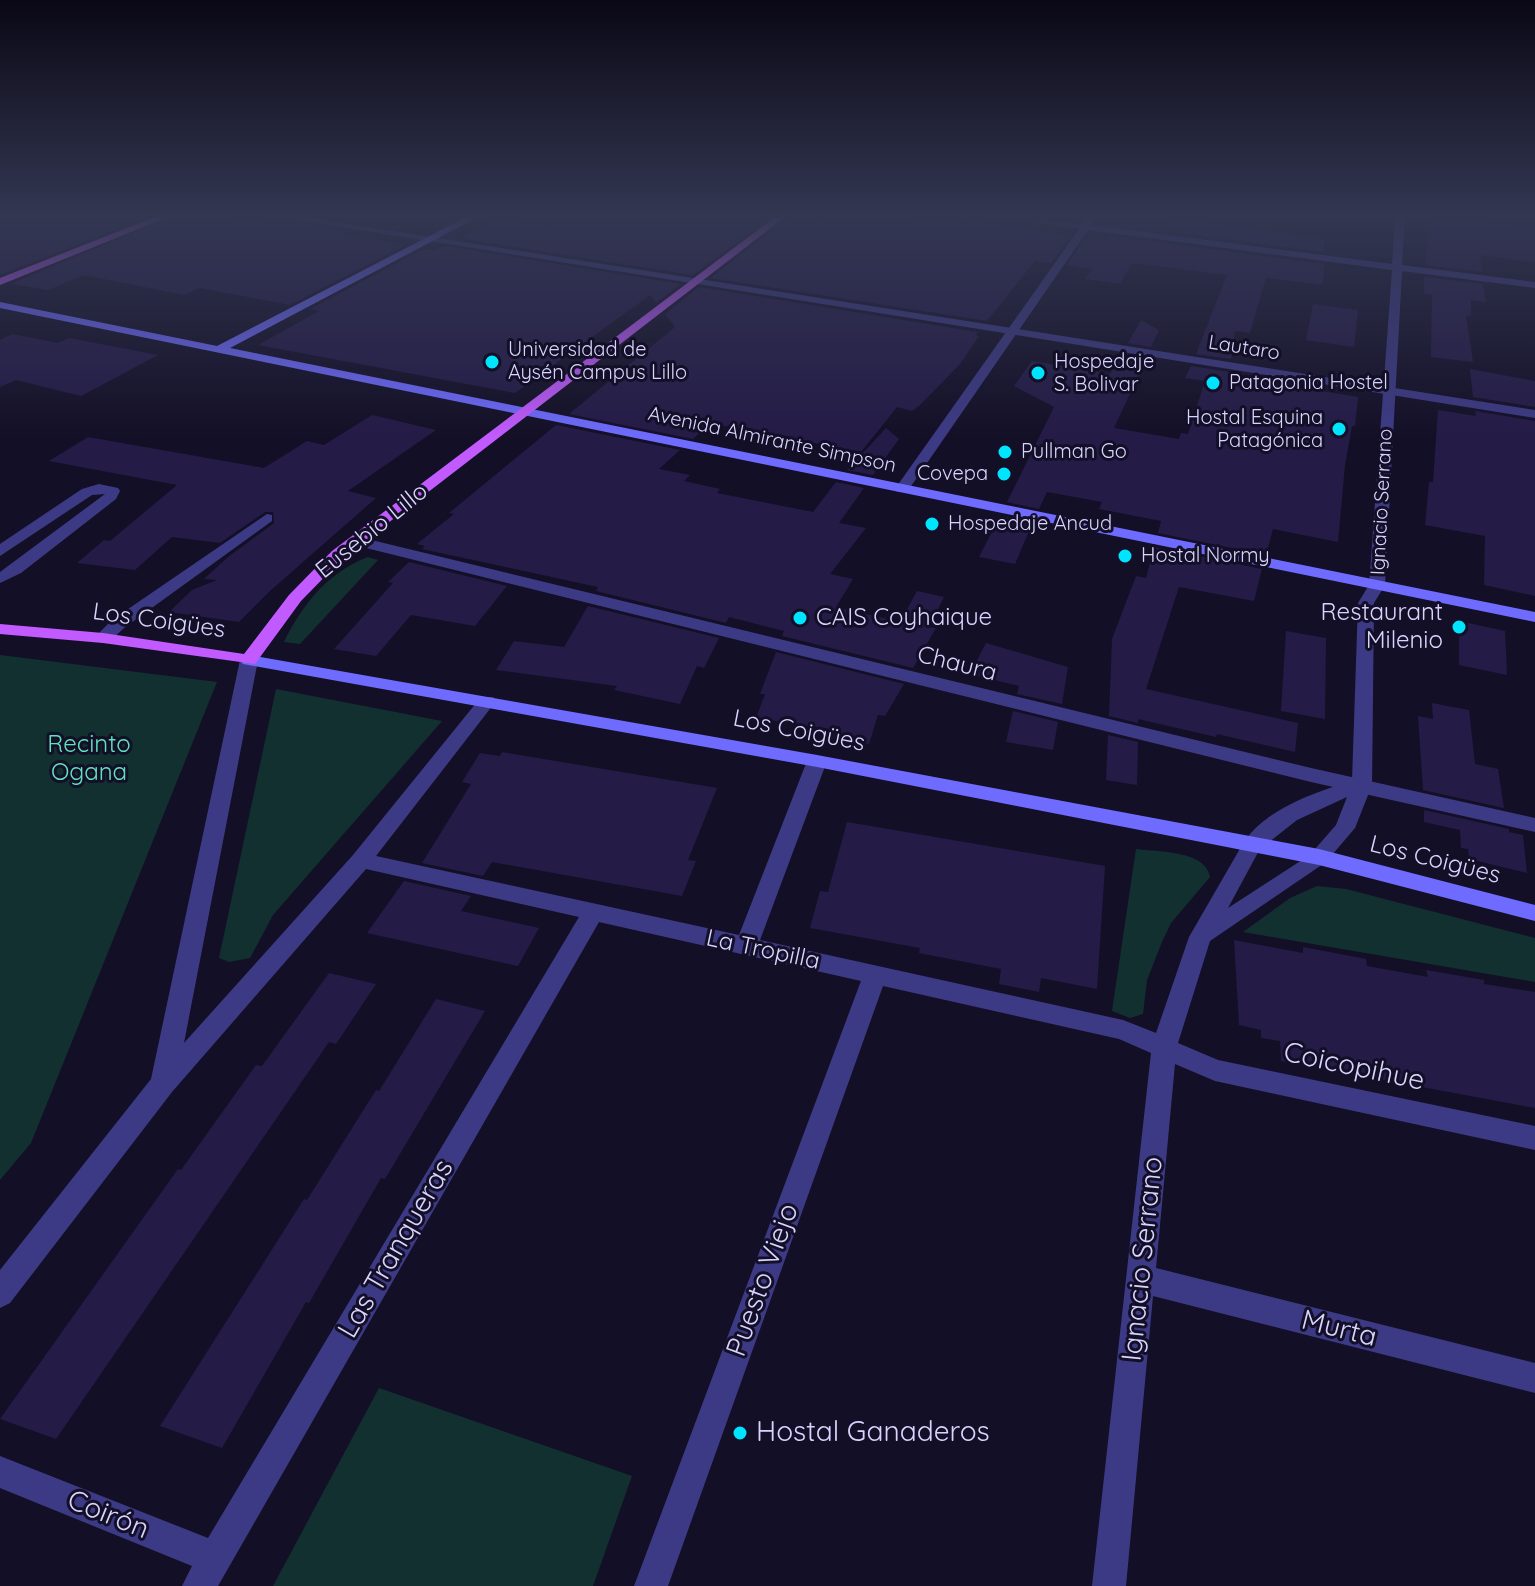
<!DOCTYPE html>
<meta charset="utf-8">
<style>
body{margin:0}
canvas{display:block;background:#130f26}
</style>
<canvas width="1535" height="1586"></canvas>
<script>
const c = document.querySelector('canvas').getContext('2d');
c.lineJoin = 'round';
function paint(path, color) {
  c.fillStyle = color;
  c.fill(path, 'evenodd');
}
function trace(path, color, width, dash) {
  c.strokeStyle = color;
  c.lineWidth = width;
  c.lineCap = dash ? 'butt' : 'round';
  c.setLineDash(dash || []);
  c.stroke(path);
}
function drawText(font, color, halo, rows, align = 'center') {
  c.font = font + ' Quicksand,sans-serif';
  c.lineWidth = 6;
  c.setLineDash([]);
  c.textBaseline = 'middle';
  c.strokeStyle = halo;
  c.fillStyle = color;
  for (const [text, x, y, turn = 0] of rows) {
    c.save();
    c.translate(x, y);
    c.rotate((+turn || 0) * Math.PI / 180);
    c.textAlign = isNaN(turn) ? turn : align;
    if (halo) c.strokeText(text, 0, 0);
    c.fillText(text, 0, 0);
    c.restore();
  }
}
paint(new Path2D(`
 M368,557l10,3 -78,84 -16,-2c18,-37 44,-70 84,-85z
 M0,655l217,27 -186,461 -31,37z
 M276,689l166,32 -169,194 -23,43 -21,4 -10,-4z
 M1136,849c21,3 70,1 74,28l-39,46 -9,19 -15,38 -4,34 -13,4 -18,-7z
 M1317,886l29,3 189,49v44l-292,-50 47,-34z
 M379,1388l253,88 -39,110h-320z`), '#12302f');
paint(new Path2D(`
 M0,217h146l-146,58z
 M171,217h59l30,5v-5h16l65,13 -7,3 71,12 -115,60 -90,-17 -16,7 -100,-20 -36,15 -37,-6z
 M553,217h203l12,2 -75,56 -234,-37 38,-19 55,7z
 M825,217h83l60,6 3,-3 100,16 -20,27 -16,-2 -48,60 -276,-43 74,-57 30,4z
 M1120,217h48l156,22v13l-208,-27z
 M1431,217l104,10v35l-55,-7 2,17 -57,-7z
 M1109,236l215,28 -1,21 -57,-7 -16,55 -15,-2 -4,28 -35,-5 31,-79 -95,-12 -12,21 -35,-5 7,-10 -25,-4 19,-27 21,2z
 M444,246l237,38 -25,19 -6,-8 -135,98 -257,-48 61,-34 -9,-2 114,-60 10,1z
 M1424,277l59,7 3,18 -15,-2v16h-5l7,46 -42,-5 1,-62 -8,-1z
 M699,287l279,45 -2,3 3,1 -19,28 -40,41 -8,6 -15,-4 -36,45 -151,-29 -17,16 -124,-25 106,-87 -10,-13z
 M1313,304l45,6 -4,37 -48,-7z
 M1141,320l18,10 -8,17 -23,-4z
 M12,334l46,9 11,-5 89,17 -77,41 -65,-16 -16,7v-47z
 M1121,355l25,4 -32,69 65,11 2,-6 7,1 17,-53 -20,-3 6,-12 38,6v4l129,21 -3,29h-3l-7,39 -7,77 -65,-13 -7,26 -108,-22 3,-12 -62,-12 3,-7 -55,-10 -8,17 -32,-7 47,-95 -40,-21 18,-25 78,13z
 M1470,369l65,12v26l-62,-10z
 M1438,410l38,6 -1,-5 60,10v175l-51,-11 1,-49 -60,-11 4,-43h4z
 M372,415l64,15 -88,61 28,7 -106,93 -31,31 -70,-10 23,-22 25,-10 -13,-1 24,-22 46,-34 -1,-11h-8l-45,31 -48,-6 -37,33 -58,-7 27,-23 6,1 67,-56 -128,-24 39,-24 176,31 43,-27 17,4z
 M556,425l124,25 -21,19 31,6 -6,6 36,8 -3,4 96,19 23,-30 28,6 -25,35 27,5 -36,46 23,5 -17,28 64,15 17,-31 27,6 -15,30 7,1 -23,40 -131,-32 2,-5 -55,-14 -3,6 -130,-32 2,-4 -176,-38 3,-3 -8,-2 37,-30 -5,-1z
 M886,428l13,11 -26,36 -26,-5z
 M1000,516l33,6 -18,42 -36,-7z
 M1154,547l108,22 -8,32 -75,-14 -33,102 152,34 -3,29 -78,-18 -1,3 -78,-18v4l-29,-7 3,-77 24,-63 10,2z
 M409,562l98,24 -32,40 -64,-11 -35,41 -42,-7 59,-66 -5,-1z
 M588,606l131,32 -15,30 -7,-2 -17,38 -66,-14 3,-4 -121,-16 18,-29 50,6z
 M1459,621l46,10 2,44 -48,-10z
 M1286,631l40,7 -1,81 -44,-8z
 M986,643l82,24 -6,37 -45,-10 2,-8 -49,-12z
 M776,652l128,32 -19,32 -7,-1 -9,29 -36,-6 3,-8 -80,-12 9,-24h-5z
 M1432,703l37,7 6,54 23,5 6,39 -81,-18 -5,-74 15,3z
 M1013,711l45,11 -5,28 -47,-8z
 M1108,735l30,7 -1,43 -31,-5z
 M502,752l215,36 -29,72 8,1 -14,35 -190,-34 -9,14 -61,-13 49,-79 -9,-2 18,-29 20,3z
 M1424,810l85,19v3l14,3 4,38 -58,-14 -1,-10 -7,-1 -1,-18 -36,-8z
 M847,822l258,44 -8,123 -56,-11 -2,14 -40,-8 2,-15 -82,-16 1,-5 -110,-20 10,-37 8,1z
 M404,881l67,15 -10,15 78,17 -21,38 -151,-33z
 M1234,940l69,13v-6l63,12 1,7 61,11 -2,-7 58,10v4l51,8v116l-254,-47 -1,-20 -19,-3v-8l-22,-5z
 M329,973l47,11 -40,60 -7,-2 -273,397 -56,-20 178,-250 3,1 75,-105 6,1z
 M436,999l49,12 -100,168 -4,-1 -72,125 -3,-1 -84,146 -62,-22 144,-227 3,1 69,-110 3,1z`), '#241b47');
paint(new Path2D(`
 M279,217h24l1232,193v8z
 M99,484l19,4 2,3 -4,8 -95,74 -21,10v-11l105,-78 -13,1 -92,61v-12l82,-55z
 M267,514l5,1v6l-148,107 -15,14h-12l-3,-4 18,-18z
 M355,536l956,232 224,50v14l-224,-50 -961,-238 -3,-3z
 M249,655l9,5 -74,383 169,-188 128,-158h12l3,4 -3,4 -117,151 363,79 68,-174 10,-6 10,6 -67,179 363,80 33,13 33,-96 56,-97h14l3,5 -34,63 91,-59 7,3 4,5 -4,5 -116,79 -32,102 40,17 317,66v24l-320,-69 -40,-17 -19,204 379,95v30l-382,-97 -27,290h-34l59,-533 -32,-14 -236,-53 -215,600h-34l227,-605 -262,-59 -381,664h-36l10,-20 -192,-78v-32l208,82 371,-621 -213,-48 -194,223 -162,211 -10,5v-38l151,-191 89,-419z`), '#3d3a85');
paint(new Path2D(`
 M1003,217l79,7 5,-7h9l-5,8 301,39 3,-47h10l-3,48 133,17v6l-133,-17 -17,314 -11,18 -2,182 -17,43 -29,34h-14l-4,-5 28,-32 11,-28 -50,23 -38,30h-14l-3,-5c21,-35 73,-53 110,-64l6,-178 11,-18 23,-315 -304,-40 -181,262h-10v-6l182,-257z`), '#3d3a85');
paint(new Path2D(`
 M466,217h12l-248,131 1305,264v10l-1535,-314v-6l217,44z
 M249,655l568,100 502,94 216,56v16l-216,-56 -502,-98 -574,-103 -3,-4z`), '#6f6bff');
paint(new Path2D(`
 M155,217h13l-168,68v-7z
 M775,217h10l-441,340 -43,44 -46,63 -152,-21 -103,-9v-10l103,9 141,21 45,-59 43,-44z`), '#c25bff');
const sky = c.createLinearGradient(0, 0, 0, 439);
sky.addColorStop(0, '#0a0815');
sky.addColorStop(0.49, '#333752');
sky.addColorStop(1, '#33375200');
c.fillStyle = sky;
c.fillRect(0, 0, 1535, 439);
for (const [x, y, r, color] of [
 [492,362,8,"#00e5ff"],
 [1038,373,8,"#00e5ff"],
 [1213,383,8,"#00e5ff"],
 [1339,429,8,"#00e5ff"],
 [1005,452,8,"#00e5ff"],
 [1004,474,8,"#00e5ff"],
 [932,524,8,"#00e5ff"],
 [1125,556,8,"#00e5ff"],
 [800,618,8,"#00e5ff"],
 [1459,627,8,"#00e5ff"],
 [740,1433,8,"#00e5ff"]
]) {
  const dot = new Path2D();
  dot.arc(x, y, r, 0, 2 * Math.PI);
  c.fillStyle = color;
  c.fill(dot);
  trace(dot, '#130f26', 3);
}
drawText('20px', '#d9d4ff', '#130f26', [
 ["Lautaro",1244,348,9],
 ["Avenida Almirante Simpson",772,440,12],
 ["Ignacio Serrano",1382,502,-87]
]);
drawText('20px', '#d9d4ff', '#130f26', [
 ["Universidad de",508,350],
 ["Aysén Campus Lillo",508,373],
 ["Hospedaje",1054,362],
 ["S. Bolivar",1054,385],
 ["Patagonia Hostel",1229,383],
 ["Hostal Esquina",1323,418,"right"],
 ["Patagónica",1323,441,"right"],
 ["Pullman Go",1021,452],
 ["Covepa",988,474,"right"],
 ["Hospedaje Ancud",948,524],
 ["Hostal Normy",1141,556]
], 'left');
drawText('24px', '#d9d4ff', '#130f26', [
 ["Eusebio Lillo",372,531,-39],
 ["Los Coigües",159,621,8],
 ["Chaura",957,664,14],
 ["Los Coigües",799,731,11],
 ["Los Coigües",1435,860,14],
 ["La Tropilla",763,950,12]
]);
drawText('24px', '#d9d4ff', '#130f26', [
 ["Restaurant",1443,613],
 ["Milenio",1443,641],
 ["CAIS Coyhaique",816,618,"left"]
], 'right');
drawText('24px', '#5fe0c0', '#130f26', [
 ["Recinto",89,745],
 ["Ogana",89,773]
]);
drawText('28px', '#d9d4ff', '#130f26', [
 ["Coicopihue",1354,1067,12],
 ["Las Tranqueras",396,1249,-60],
 ["Ignacio Serrano",1143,1259,-84],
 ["Puesto Viejo",763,1280,-70],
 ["Murta",1339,1329,14],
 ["Coirón",108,1515,22]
]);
drawText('28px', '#d9d4ff', '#130f26', [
 ["Hostal Ganaderos",756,1433]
], 'left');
</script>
